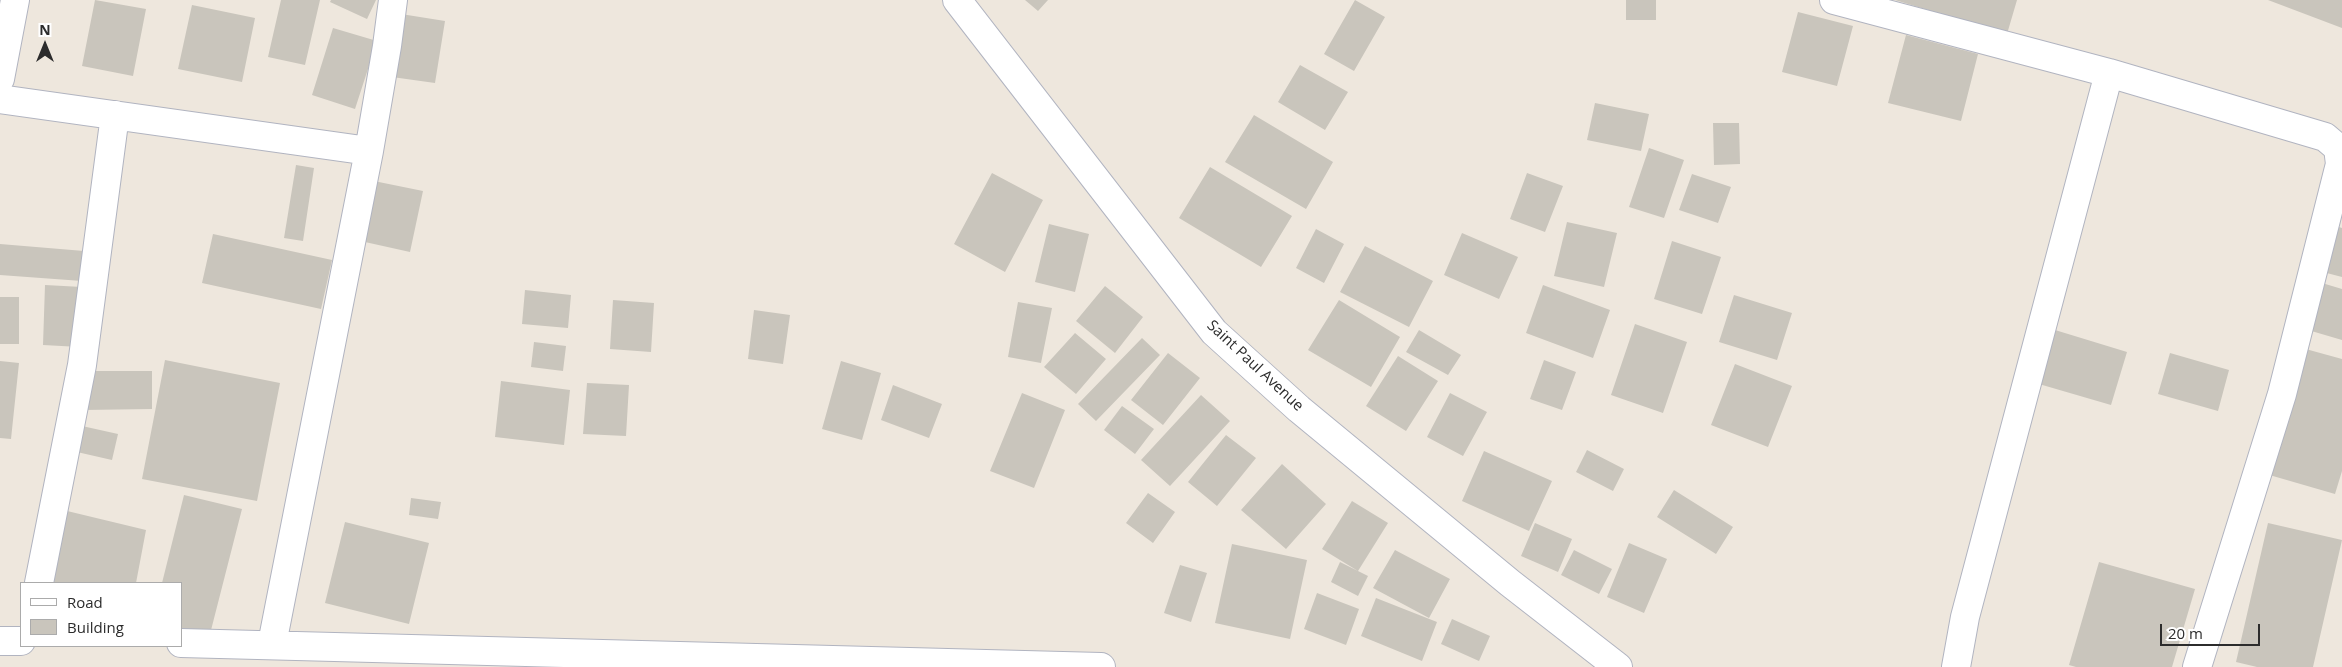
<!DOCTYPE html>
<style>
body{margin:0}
#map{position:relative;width:2342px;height:667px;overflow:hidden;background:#eee7dd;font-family:"Open Sans",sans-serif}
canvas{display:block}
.legend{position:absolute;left:20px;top:582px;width:162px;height:65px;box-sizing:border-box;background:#fff;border:1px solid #ababab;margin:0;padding:6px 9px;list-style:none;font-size:15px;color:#2c2c2c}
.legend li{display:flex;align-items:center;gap:10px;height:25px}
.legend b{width:25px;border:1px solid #ababab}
.north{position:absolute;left:20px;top:20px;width:50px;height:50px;-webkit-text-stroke:4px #fff;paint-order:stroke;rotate:0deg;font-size:14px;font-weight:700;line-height:20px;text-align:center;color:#2c2c2c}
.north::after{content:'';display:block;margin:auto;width:18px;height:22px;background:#2c2c2c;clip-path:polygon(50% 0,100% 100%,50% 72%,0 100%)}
.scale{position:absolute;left:2160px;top:624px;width:100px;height:22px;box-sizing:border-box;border:2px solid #2c2c2c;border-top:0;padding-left:6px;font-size:15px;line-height:18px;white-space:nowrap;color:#2c2c2c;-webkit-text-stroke:4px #fff;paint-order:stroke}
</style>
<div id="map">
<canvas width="2342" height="667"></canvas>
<ul class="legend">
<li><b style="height:6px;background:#fff"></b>Road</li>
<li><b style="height:14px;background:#c9c5bc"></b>Building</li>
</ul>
<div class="north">N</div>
<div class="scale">20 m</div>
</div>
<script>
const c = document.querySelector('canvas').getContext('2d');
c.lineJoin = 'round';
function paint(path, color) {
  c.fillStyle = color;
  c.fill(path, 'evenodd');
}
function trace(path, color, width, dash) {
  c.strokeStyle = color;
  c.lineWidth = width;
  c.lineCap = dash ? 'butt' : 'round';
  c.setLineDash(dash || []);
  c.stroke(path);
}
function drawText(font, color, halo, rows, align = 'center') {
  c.font = font + ' "Open Sans",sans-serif';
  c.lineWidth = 4;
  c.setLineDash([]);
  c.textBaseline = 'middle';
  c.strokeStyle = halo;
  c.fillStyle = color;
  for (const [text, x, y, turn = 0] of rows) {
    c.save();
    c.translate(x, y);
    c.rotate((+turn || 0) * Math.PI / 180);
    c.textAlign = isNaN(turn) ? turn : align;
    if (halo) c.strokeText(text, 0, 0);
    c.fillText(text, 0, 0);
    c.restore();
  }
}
paint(new Path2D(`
 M95,0l51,9 -13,67 -51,-10z
 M281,0h39l-15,65 -37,-8z
 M331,0h45l-9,19 -37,-17z
 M1025,0h23l-10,11z
 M1355,0l30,17 -31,54 -30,-17z
 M1626,0h30v20h-30z
 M1895,0h122l-10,34z
 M2268,0h74v28z
 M192,5l63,13 -13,64 -64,-13z
 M1798,12l55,14 -16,60 -55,-14z
 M401,14l44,7 -10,62 -43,-6z
 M333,28l44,13 -22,68 -43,-14z
 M1906,35l72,19 -17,67 -73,-18z
 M1300,65l48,27 -23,38 -47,-28z
 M1595,103l54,11 -8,37 -54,-11z
 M1254,115l79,47 -27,47 -81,-47z
 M1713,123h26l1,41 -26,1z
 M1649,148l35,12 -20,58 -35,-11z
 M296,165l18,3 -11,73 -19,-3z
 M1210,167l82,49 -31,51 -82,-49z
 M992,173l51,27 -38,72 -51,-28z
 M1527,173l36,13 -18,46 -35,-13z
 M1692,174l39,13 -13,36 -39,-13z
 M369,180l54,11 -13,61 -54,-12z
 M1567,222l50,11 -13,54 -50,-11z
 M1049,224l40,10 -14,58 -40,-10z
 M2333,225l9,3v49l-23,-6z
 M1316,229l28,15 -20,39 -28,-15z
 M1462,233l56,24 -19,42 -55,-24z
 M213,234l119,26 -11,49 -119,-26z
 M1672,241l49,16 -19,57 -48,-15z
 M0,244l84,7 -2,30 -82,-6z
 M1365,246l68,35 -24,46 -69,-35z
 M2322,283l20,6v51l-34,-10z
 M45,285l37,2 -2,60 -37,-2z
 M1543,285l67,25 -17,48 -67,-25z
 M1105,286l38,31 -28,36 -39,-32z
 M525,290l46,5 -3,33 -46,-4z
 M1734,295l58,18 -15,47 -58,-18z
 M0,297h19v47h-19z
 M613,300l41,3 -3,49 -41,-3z
 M1339,300l61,37 -29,50 -63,-37z
 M1018,302l34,6 -11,55 -33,-6z
 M754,310l36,5 -7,49 -35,-5z
 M1635,324l52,18 -24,71 -52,-18z
 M1419,330l42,25 -13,20 -42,-23z
 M2055,330l72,22 -16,53 -72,-21z
 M1075,333l31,26 -30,35 -32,-27z
 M1142,338l18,17 -64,66 -18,-17z
 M534,342l32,4 -3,25 -32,-4z
 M2302,348l40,11v112l-7,23 -69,-20z
 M1168,353l32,25 -37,47 -32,-25z
 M2170,353l59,17 -11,41 -60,-17z
 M1398,356l40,25 -32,50 -40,-25z
 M165,360l115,23 -23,118 -115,-22z
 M1544,360l32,12 -14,38 -32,-11z
 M0,361l19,2 -8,76 -11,-1z
 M841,361l40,12 -19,67 -40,-11z
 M1735,364l57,22 -24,61 -57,-22z
 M83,371h69v38l-68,1z
 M501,381l69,9 -6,55 -69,-8z
 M587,383l42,2 -3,51 -43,-2z
 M893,385l49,19 -13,34 -48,-18z
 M1022,393l43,17 -31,78 -44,-17z
 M1450,393l37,19 -24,44 -36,-19z
 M1201,395l29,26 -60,65 -29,-26z
 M1122,406l32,23 -19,25 -31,-24z
 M82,426l36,8 -6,26 -35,-8z
 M1226,435l30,23 -39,48 -29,-24z
 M1587,450l37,19 -11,22 -37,-19z
 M1484,451l68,30 -23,50 -67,-30z
 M1282,464l44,40 -40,45 -45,-39z
 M1674,490l59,37 -17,27 -59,-37z
 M1148,493l27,19 -22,31 -27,-20z
 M184,495l58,14 -33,129 -28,-7v-48h-19z
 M411,498l30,4 -3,17 -29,-4z
 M1352,501l36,22 -30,48 -36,-22z
 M63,510l83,20 -10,53h-89z
 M345,522l84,21 -20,81 -84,-21z
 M1535,523l37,16 -14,33 -37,-16z
 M2268,523l74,17 -29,127h-56l-21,-5z
 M1629,543l38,16 -23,54 -37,-16z
 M1232,544l75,16 -17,79 -75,-16z
 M1395,550l55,29 -21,39 -56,-30z
 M1574,550l38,19 -13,25 -38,-19z
 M1340,562l28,14 -10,20 -27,-14z
 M2099,562l96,27 -23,78h-96l-7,-2z
 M1180,565l27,8 -16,49 -27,-9z
 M1317,593l42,16 -13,36 -42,-16z
 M1376,598l61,24 -15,39 -61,-25z
 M1452,619l38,17 -11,25 -38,-17z`), '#c9c5bc');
const minor = new Path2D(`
 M957,0l257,332 85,77 211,174 108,84
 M1834,0l275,73 216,64 13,11 2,16 -58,230 -85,273
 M0,79l15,-79
 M0,99l369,52 -97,493
 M369,151l18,-105 6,-46
 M39,583l43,-218 33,-250
 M0,641h21
 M181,643l920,24
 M1956,667l9,-50 144,-544`);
trace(minor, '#b1b4c0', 30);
trace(minor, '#fff', 28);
drawText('15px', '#2c2c2c', '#fff', [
 ["Saint Paul Avenue",1255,366,43]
]);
</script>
